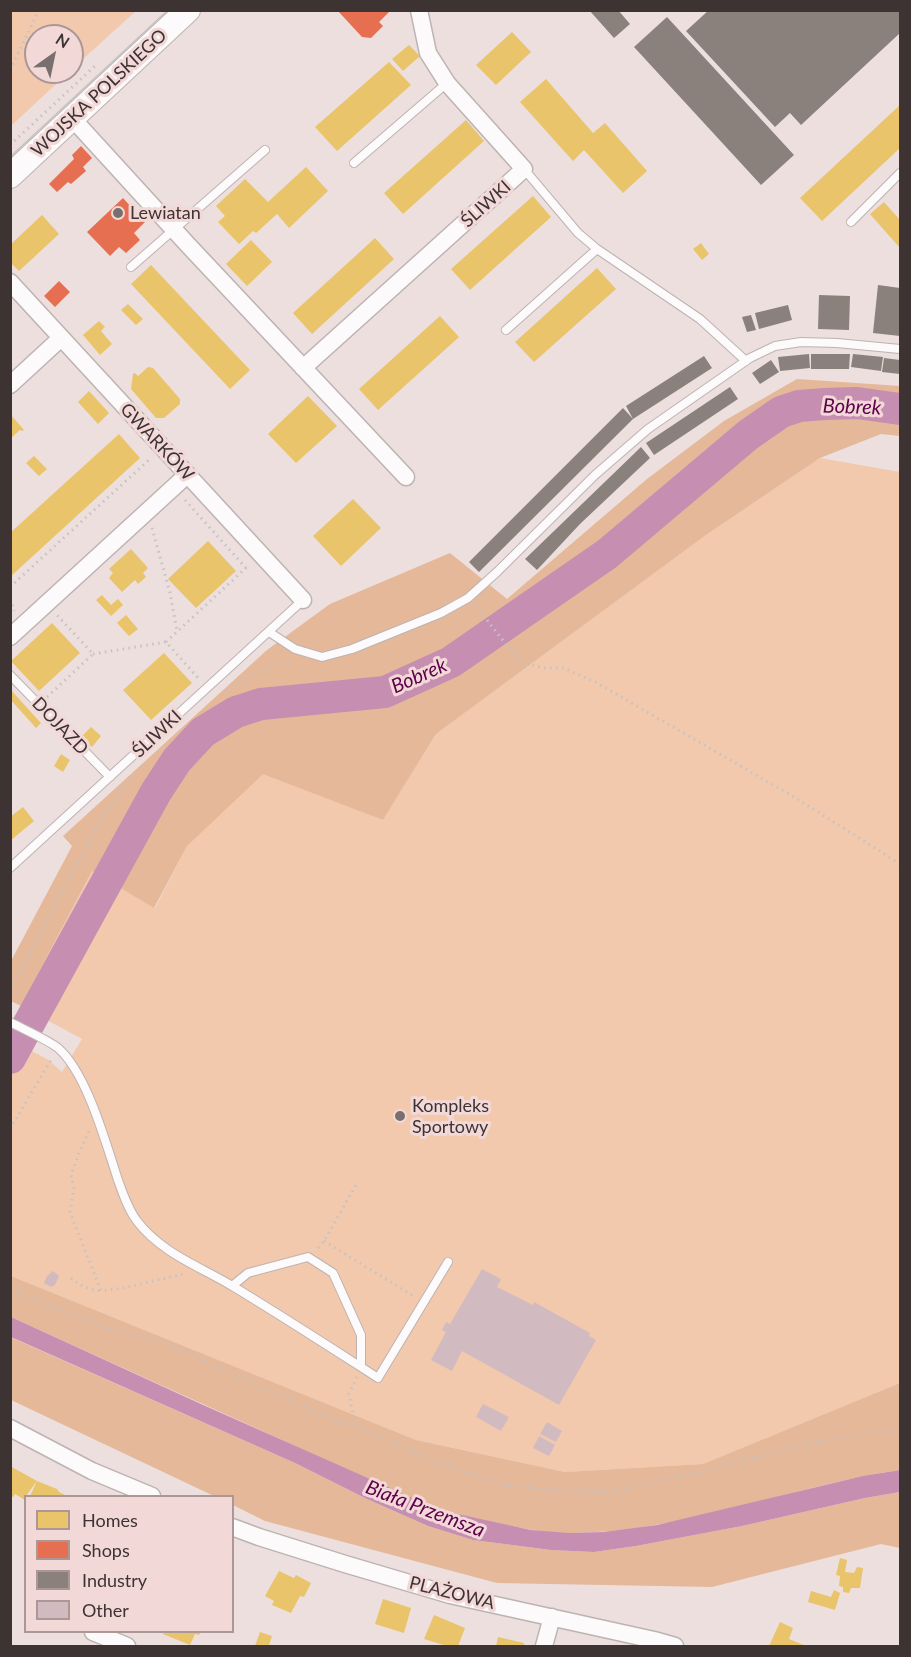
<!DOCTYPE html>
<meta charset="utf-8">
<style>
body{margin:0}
#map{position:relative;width:911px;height:1657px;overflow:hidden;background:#ecdfde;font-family:Lato,sans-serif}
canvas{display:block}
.frame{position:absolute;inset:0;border:12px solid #3d3333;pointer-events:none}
.legend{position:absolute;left:24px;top:1495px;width:210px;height:138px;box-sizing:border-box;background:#f2d9d8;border:2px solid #aa9796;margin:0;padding:8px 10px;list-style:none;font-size:18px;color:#3d3333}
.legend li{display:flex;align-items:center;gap:12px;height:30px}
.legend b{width:30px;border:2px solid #aa9796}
.north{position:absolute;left:24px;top:24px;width:60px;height:60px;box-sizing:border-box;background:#f2d9d8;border:2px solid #aa9796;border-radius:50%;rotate:33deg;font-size:16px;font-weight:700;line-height:24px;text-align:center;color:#3d3333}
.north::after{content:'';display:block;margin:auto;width:21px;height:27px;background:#7a6f6f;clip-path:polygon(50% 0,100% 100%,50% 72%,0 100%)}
</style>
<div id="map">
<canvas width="911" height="1657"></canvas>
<div class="frame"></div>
<ul class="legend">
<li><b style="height:16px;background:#e9c46a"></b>Homes</li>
<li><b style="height:16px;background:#e76f51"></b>Shops</li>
<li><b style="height:16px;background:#8a817c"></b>Industry</li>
<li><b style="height:16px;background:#d2bbc0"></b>Other</li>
</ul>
<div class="north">N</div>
</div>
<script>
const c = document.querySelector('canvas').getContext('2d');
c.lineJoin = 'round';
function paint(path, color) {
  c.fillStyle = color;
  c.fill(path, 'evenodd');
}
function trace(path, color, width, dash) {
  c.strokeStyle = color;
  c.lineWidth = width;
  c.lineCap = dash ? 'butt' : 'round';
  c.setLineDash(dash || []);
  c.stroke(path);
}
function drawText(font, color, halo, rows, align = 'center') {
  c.font = font + ' Lato,sans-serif';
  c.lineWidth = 6;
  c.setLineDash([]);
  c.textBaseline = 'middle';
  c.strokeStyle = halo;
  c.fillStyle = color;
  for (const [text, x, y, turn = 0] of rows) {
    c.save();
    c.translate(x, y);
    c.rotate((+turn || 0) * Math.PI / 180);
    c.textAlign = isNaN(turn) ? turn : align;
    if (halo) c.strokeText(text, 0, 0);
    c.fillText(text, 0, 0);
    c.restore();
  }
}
paint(new Path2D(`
 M11,10h125v1l-64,58v-33h-36v36h33l-58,54z
 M820,458l80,14v911l-197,81 -138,8 -149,-32 -405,-164v-203l13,-26 23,12 15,13 20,-33 -61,-33 71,-135 63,37 32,-62 75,-75 121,49 53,-86 270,-199z`), '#f2c9ac');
paint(new Path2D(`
 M797,379l103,7v50l-19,-2 -61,24 -114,77 -270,199 -53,86 -120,-46 -76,72 -33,62 -62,-37 -71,135 -10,-5v-40l61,-115 -9,-10 204,-186 63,-46 120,-51 57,46 140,-120 77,-58z
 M11,1276l405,164 149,32 138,-8 197,-81v87c-110,16 -216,62 -328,63 -22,1 -44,-4 -66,-8 -18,-4 -37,-7 -55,-13 -67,-22 -131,-55 -195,-84 -82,-37 -164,-74 -245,-111z
 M10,1337l285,126 72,36 61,27 45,14 78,10 43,2 42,-6 106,-20 123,-28 35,-6v56l-19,-4 -169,43 -215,-4 -232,-62 -32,-16 -1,-9h-18l-203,-96z`), '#e4b898');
paint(new Path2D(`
 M11,1317l190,87 214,95 38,14 78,17 38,3 34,-1 54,-7 206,-49 37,-6v22l-35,6 -123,28 -106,20 -42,6 -43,-2 -78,-10 -45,-14 -61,-27 -72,-36 -284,-126z`), '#c68fb2');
paint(new Path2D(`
 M512,32l19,20 -35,33 -20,-20z
 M409,45l11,11 -17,15 -11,-12z
 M389,62l22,23 -74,66 -22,-24z
 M546,79l47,54 12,-10 42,48 -24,22 -39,-43 -11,11 -53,-59z
 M900,105v43l-78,73 -22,-23z
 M466,120l18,21 -81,73 -19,-21z
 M306,167l22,24 -39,37 -12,-14 -21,19 -3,-2 -14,13 -21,-22 7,-6 -9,-10 29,-27 23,23z
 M533,196l18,21 -81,73 -19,-21z
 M884,202l16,18v28l-30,-34z
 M42,215l17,19 -40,37 -9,-9v-17z
 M375,238l19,21 -82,75 -19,-21z
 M251,240l21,22 -25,24 -21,-22z
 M701,243l8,11 -7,6 -9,-11z
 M151,265l99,105 -20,19 -99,-105z
 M597,268l19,21 -82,73 -19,-20z
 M128,304l15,15 -7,6 -15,-15z
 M440,316l19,21 -81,73 -19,-21z
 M99,321l6,6 -4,4 11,13 -12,11 -17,-20z
 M148,367l5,1 27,31v5l-16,14h-8l-25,-29 2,-15 2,-1 3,3z
 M89,391l20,22 -11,11 -20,-22z
 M308,396l29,30 -41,37 -28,-29z
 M10,414l14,16 -2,1 -2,-1 -10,9z
 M119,434l21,24 -130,119v-44z
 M34,456l13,13 -8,7 -13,-13z
 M353,499l28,29 -40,38 -28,-30z
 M208,541l28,30 -40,37 -28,-29z
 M131,549l17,19 -5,5 3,4 -8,7 -3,-4 -13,12 -13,-14 4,-5 -4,-4z
 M102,595l9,10 7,-6 5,6 -12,11 -15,-16z
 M126,615l12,14 -9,7 -12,-13z
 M52,623l28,30 -41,38 -28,-30z
 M164,653l28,30 -41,37 -28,-30z
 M10,689l31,34 -5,5 -26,-29z
 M91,727l10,9 -9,11 -11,-10z
 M61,754l9,6 -7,12 -9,-6z
 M23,807l11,14 -24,20v-24z
 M10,1466l27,15 20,8 2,3 8,4h-37l7,-15 -11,15 -1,4 -10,-6 -2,3 -3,-1z
 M840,1558l7,2 -2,12 9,1 3,-6 6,1 -3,20h-9l-2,5 -6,-1v-5l-4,-1 1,-10 -4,-1z
 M279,1571l15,7 2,-3 15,8 -7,14 -4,-1 -9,17 -19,-8 2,-4 -9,-5z
 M834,1590l6,3 -5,17 -27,-8 3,-11 20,6z
 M383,1599l28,9 -7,25 -29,-9z
 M434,1615l31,13 -7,18h-11l-23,-7z
 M780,1622l13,6 -4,11 17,7h-37z
 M164,1632h37l-2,3 -4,-1 -5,11 -27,-11z
 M260,1632l12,4 -3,9 5,1h-19z
 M498,1637l26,6v3h-28z`), '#e9c46a');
paint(new Path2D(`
 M337,10h54l-12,12 4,4 -12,12 -9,-1z
 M81,146l11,12 -9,9 3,4 -15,13 -3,-2 -11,10 -8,-8 25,-25 -2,-4z
 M123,198l22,24 -11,11 6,7 -14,13 -7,-6 -9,9 -23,-24z
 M59,281l11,11 -15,15 -11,-11z`), '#e76f51');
paint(new Path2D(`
 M589,10h29l12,14 -16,14z
 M709,10h191v23l-99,92 -11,-12 -15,14 -89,-96z
 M667,17l127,138 -33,30 -127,-138z
 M878,285l22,3v48l-27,-3z
 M819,295l31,1 -1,34 -31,-1z
 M788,305l4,15 -33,9 -4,-16z
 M751,315l5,15 -9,2 -5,-15z
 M809,354l1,14 -30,3 -2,-14z
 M811,354h39l-1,15h-38z
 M853,354l30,3 -2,14 -30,-4z
 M704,356l8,12 -79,51 -154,153 -10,-10 154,-154 10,11 -7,-13z
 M884,358l16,2v14l-18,-2z
 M771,360l8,12 -19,12 -8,-11z
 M730,387l8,12 -84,56 -8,-12z
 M641,447l9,11 -70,66 -43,46 -12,-11z`), '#8a817c');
trace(new Path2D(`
 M10,1058l146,-266 21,-32 26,-28 33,-20 25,-8 124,-12 66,-30 156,-108 141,-119 33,-23 18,-6 26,-2 32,-1 43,6`), '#c68fb2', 32);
paint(new Path2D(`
 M482,1269l19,10 -4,8 36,18 1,-3 56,31 -1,3 7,4 -37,65 -97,-54 -10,20 -21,-11 15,-28 -4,-2 4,-8 4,2z
 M53,1271l6,5 -4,9 -4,2 -7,-4 3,-7z
 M483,1404l26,13 -8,14 -25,-14z
 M547,1422l15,9 -6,11 -16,-8z
 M539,1436l16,9 -6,11 -16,-8z`), '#d2bbc0');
const lane = new Path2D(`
 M354,163l93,-80
 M524,169l54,64 19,16 103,70 46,42
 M851,222l49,-49
 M131,267l134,-117
 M506,330l91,-81
 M269,632l26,17 27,8 30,-8 89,-36 27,-15 29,-26 98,-97 53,-46 102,-71 25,-12 26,-4 36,1 63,6
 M10,675l100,102
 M10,868l293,-268
 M10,1022c13,7 38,18 48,26 29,25 48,96 60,132 5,14 10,29 19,41 24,32 64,46 97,66 43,26 85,53 127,80
 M232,1286l16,-13 60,-16 25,16 28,62v32l17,11 70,-116`);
const street = new Path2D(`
 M72,118l116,127 218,232
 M10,282l293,318
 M303,368l221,-199 -77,-86 -19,-30 -9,-43
 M10,385l51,-47
 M10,637l177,-162
 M10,1428l82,43 60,25
 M232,1527l27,10 86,27 105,31 204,45 21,6
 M93,1632l34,14
 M544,1646l8,-29`);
const secondary = new Path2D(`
 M10,176l178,-166`);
trace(lane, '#bdb3b3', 10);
trace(street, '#bdb3b3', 19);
trace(secondary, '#bdb3b3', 26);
trace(new Path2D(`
 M10,70l29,-60
 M10,145l85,-79
 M185,500l61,68
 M152,528l18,65 7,38
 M10,587l140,-128
 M10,599l4,12
 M476,606l44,56 23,6h21l33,15 197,114 106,67
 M166,642l82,-76
 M93,654l73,-12 34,38
 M223,692l46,-25 25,-5
 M47,697l46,-43 -36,-39
 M10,990l89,-167 26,-38 10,-12
 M10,1129l41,-69
 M89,1131l-10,22 -8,22 3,14 -4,23 31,79 22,-3 60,-14
 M324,1241l91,56
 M318,1248l6,-7 32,-56
 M71,1278c10,8 18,12 30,13
 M10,1288l21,10 91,36 34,5 184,84 15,1 45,21 56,24 45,16 53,5 52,2 57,-11 165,-42 72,-11
 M355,1424l-6,-30 8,-17`), '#c7c2c2', 3, [1.5, 4.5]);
trace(lane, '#fcfafa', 8);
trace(street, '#fcfafa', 16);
trace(secondary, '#fcfafa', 24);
trace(new Path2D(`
 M10,157l158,-147`), '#c6c2c2', 1.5);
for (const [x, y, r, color] of [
 [118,213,6,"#7a6f6f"],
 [400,1116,6,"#7a6f6f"]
]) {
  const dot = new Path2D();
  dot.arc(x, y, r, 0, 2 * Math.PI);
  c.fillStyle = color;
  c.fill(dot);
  trace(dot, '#f2d9d8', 2);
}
drawText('18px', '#3d3333', '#f2d9d8', [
 ["WOJSKA POLSKIEGO",99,93,-43],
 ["ŚLIWKI",486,204,-42],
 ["GWARKÓW",157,442,47],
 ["DOJAZD",60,726,46],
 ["ŚLIWKI",157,734,-43],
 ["PLAŻOWA",452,1593,14]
]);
drawText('18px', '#3d3333', '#f2d9d8', [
 ["Lewiatan",130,213],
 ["Kompleks",412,1106],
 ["Sportowy",412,1127]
], 'left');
drawText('italic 20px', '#5e014b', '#f2d9d8', [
 ["Bobrek",852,407,2],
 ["Bobrek",419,676,-24],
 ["Biała Przemsza",425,1509,21]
]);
</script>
